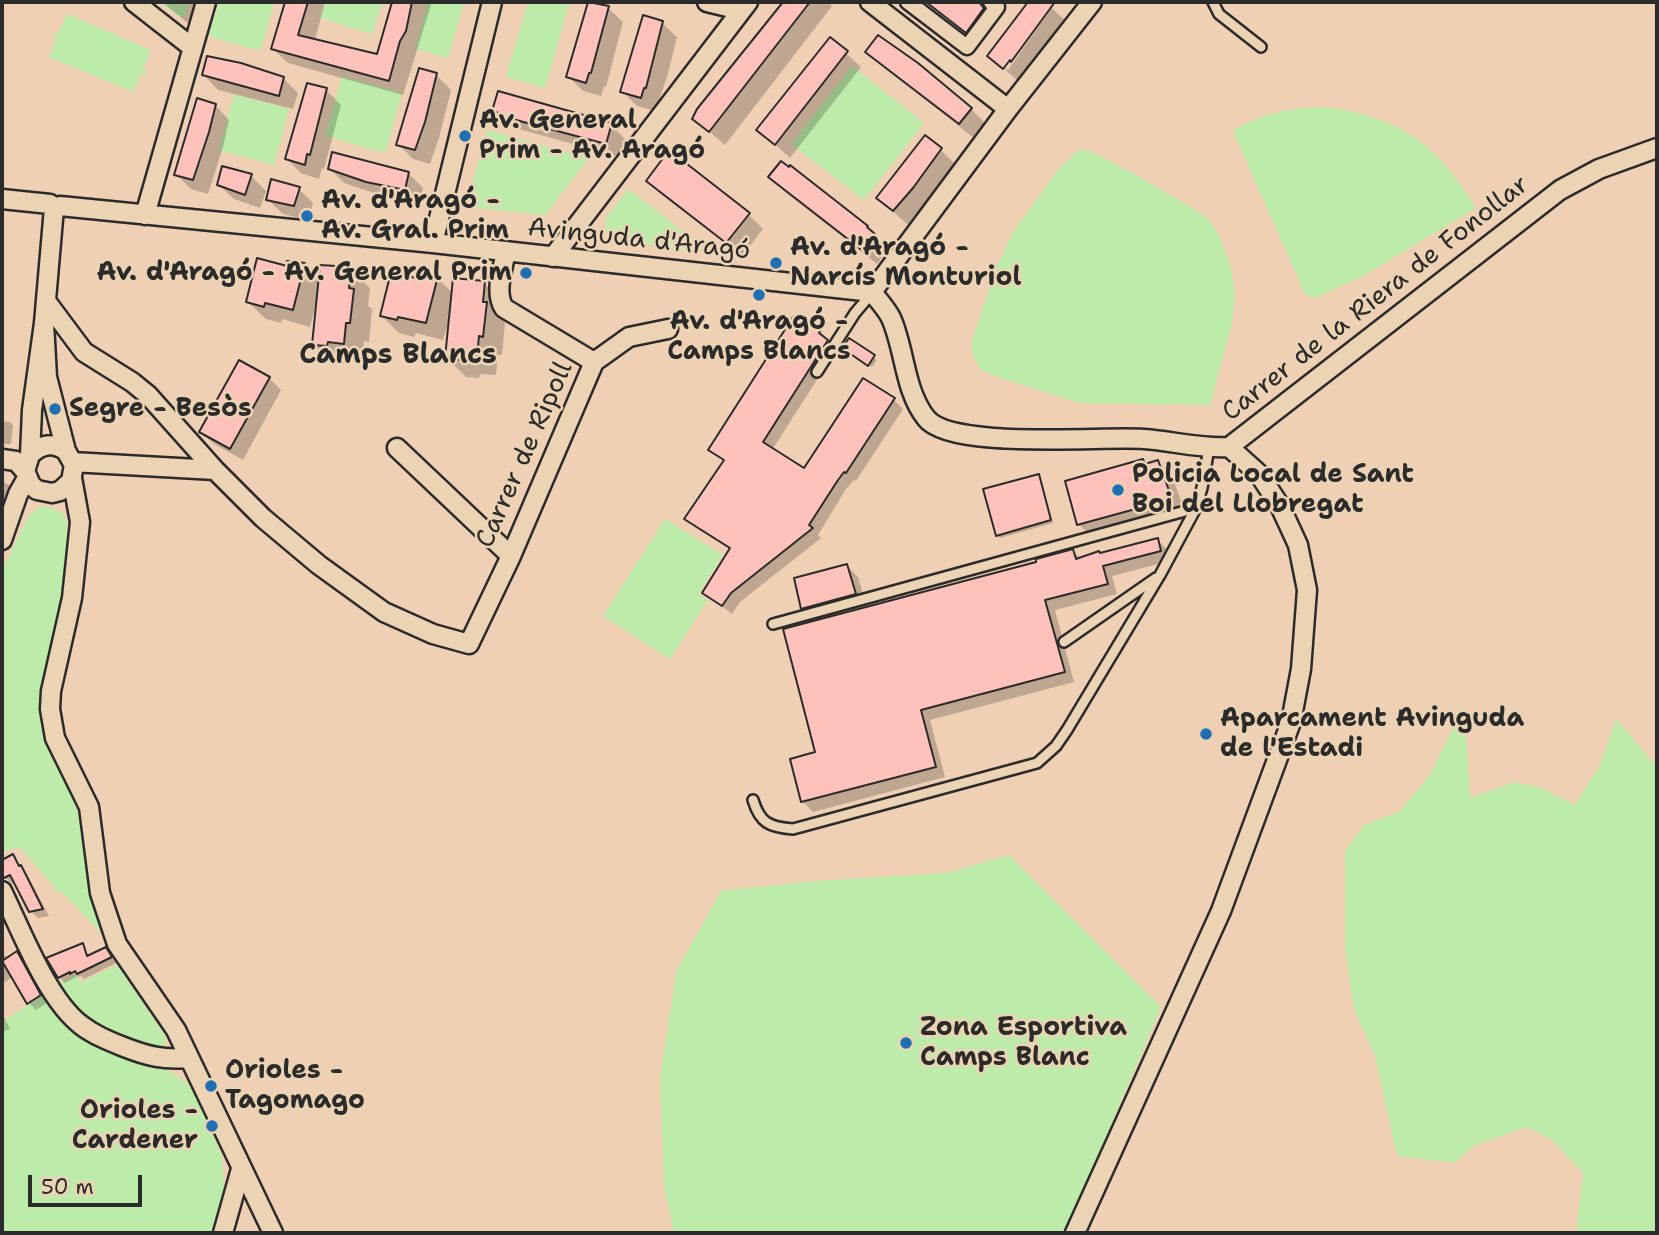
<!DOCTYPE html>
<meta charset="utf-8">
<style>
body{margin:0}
#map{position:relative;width:1659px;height:1235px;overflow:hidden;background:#efd0b4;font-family:"Shantell Sans",sans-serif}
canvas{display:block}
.frame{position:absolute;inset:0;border:4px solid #2b2b2b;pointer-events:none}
.scale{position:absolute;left:28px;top:1175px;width:114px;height:32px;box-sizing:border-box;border:4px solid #2b2b2b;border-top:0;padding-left:9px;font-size:21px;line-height:24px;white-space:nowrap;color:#2b2b2b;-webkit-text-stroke:5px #ebd3b3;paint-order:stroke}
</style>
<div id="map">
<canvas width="1659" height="1235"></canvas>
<div class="frame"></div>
<div class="scale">50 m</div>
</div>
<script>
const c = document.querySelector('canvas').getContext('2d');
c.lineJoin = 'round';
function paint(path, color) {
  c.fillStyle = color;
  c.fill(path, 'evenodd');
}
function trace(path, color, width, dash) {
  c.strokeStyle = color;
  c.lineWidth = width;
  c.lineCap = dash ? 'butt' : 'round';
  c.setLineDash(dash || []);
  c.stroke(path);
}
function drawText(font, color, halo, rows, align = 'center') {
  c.font = font + ' "Shantell Sans",sans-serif';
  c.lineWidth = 5;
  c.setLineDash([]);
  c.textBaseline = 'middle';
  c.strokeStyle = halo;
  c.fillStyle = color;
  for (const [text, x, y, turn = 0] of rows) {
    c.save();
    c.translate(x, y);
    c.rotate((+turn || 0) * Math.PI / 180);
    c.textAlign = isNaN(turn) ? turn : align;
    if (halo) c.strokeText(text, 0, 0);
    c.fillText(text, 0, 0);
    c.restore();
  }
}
paint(new Path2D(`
 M160,2h29l-4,14 -5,1z
 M219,2h55l-12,45 -5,3 -44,-12 -4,-4z
 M325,2h57l-10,32 -52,-16z
 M428,2h36l-16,56 -33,-9z
 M528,2l41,2 -24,84 -39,-11z
 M67,14l84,36 -8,19 4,2 -2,4 -4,-2 -8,19 -84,-35 8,-19 -4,-2 1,-3 4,1z
 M852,66l72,57 -60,77 -73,-56z
 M342,76l60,17 -17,60 -60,-17z
 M234,94l55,15 -15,56 -55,-15z
 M1325,107c75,10 112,37 151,101l-113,68 -48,22 -10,-4 -72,-163c29,-18 58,-23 92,-24z
 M487,130l102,28 -44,57 -79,-8z
 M1080,149l12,3 46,24 59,35 11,8 10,14 13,35 4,26 -3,29 -22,82 -130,-2 -85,-27 -14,-6 -7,-12 -3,-14 26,-78 16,-34 45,-62z
 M628,189l83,64 -47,-5 -58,-13v-17z
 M45,506l16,6 6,9 -1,37 -5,39 -21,99 2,35 10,28 17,29 12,34 7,58 13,53 -40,-42 -3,1 -38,-45 -18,5v-281l27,-56 10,-8z
 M665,519l58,36 -25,39 10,6 -38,59 -67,-43z
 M1464,706l6,92 44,-16 27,6 34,17 25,-40 16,-46 41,48v466h-81l7,-60 -31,-33 -25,-13 -52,18 -21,18 -57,-7 -22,-100 -21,-47 -9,-61v-96l19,-27 35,-13 31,-37z
 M1009,855l152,152 -96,226h-391l-10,-46 -4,-108 16,-107 45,-81 94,-10 131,-8z
 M117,965l49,72 -1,8 -10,5 -58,-23 -22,-17 -18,-26 19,-9 4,8z
 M46,993l59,54 60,21 22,15 11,16 24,58 3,38 -7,38h-216v-211z`), '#bdebaa');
paint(new Path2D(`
 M162,2h45l-7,25 -11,-3z
 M287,2h38l-10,38 63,16 16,-54h38l-29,93 -115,-32 -15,-14z
 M589,2l19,6 15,14 -17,65 -2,-1 -3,10 -18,-5 -15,-15z
 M782,2h45l5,4 -107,139 -31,-27z
 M927,2h49l10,10 -17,22z
 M1030,2h15l21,19 -39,54 -8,7 -30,-27zM1047,10l2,2 -41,58 -3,-2z
 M662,23l15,14 -10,40 -12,34 -18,-5 -15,-15z
 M830,39l31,28 -71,91 -31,-28z
 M867,52l104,57 14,14 -11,15 -92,-72z
 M204,75l79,3 15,15 -5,16 -75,-19z
 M436,75l15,15 -12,48 -9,26 -17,-5 -15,-15z
 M326,90l15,15 -17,64 -2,-1 -3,11 -18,-6 -14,-14z
 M215,105l14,15 -6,27 -15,47 -17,-5 -15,-15z
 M494,111l117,14 15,15 -6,17 -112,-31z
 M940,149l15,15 -28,39 -19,22 -30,-27z
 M224,168l27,8 15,15 -6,17 -26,-9 -15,-14z
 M330,169l79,5 14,14 -4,16 -36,-8 -39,-13z
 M770,177l104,58 14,14 -11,15 -92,-72z
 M648,180l100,34 15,15 -21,27 -80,-61z
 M299,189l14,14 -4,17 -26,-6 -15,-14z
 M304,265l16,16 31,-12 19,19 -2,18 4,3 -3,33 -5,-1 -2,21 -16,-2v4l-14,-1 -19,-19 4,-36 -2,-1 -5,20 -28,-8 -1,4 -15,-4 -18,-17 40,-34z
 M437,278l17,16 30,-11 19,19 -1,17 3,4 -3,32h-4l-2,20 -16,-1 -1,4 -13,-1 -19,-19 4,-38h-2l-6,20 -27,-7 -2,4 -15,-4 -18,-18 40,-34z
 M820,331l16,19 -64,100 32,21 60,-90 30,19 9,9 -47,72 -2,-1 -8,9 -28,46 3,3 -81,64 -8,12 -27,-21 26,-43 -35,-22 -9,-10 38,-56 -14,-13z
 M849,340l28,20 -5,7 -25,-16z
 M269,378l12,12 -38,70 -29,-16 -13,-12z
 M2,421l8,1 3,3 -2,19h-9z
 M1143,461l4,4 11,-3 14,15 14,36 -93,26 -14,-15z
 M1038,476l3,3 12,44 -53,15 -3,-3z
 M2,481l12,7 -12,36z
 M1157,540l11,10 2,11 -58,15 5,18 -62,16 19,72 -144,38 15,57 -132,35 -10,-10 -11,-42 25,-6 -1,-132 -13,-14 44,-42 11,11 8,28 -31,8 1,3 202,-53 35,-12 8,8z
 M12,856l15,18 22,42 -11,2 -7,-7 -15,-29 -4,2 -7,-7 -3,-6v-9z
 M82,945l8,12 16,-8 10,14 -32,16 -3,-3 -5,1 -11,6 -6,-6z
 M17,953l7,7 23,43 -11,7 -7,-7 -15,-27 -12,8v-27l3,-2 4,4z
 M2,1013l8,16 -8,3z`), '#0003');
const building = new Path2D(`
 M285,2h23l-10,33 79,19 15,-52h20l-6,29 -6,10 -11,40 -118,-32z
 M588,2l21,4 -18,67h-2l-3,10 -20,-6z
 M783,2h27l-101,130 -17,-13 5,-10z
 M926,2h53l5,6 -18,25z
 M1028,2h27l-44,60 -1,-2 -7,9 -16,-13z
 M643,15l20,6 -17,67h-2l-3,10 -21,-6z
 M878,35l40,28 54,45 -13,16 -94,-72z
 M830,37l18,14 -73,94 -19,-15z
 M207,56l34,7 43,14 -5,19 -77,-21z
 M419,68l18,5 -12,49 -10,28 -19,-5z
 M307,83l20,5 -17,67 -3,-1 -2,11 -20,-6z
 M498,91l114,32 -6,21 -105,-28 1,-2 -10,-3z
 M197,98l19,6 -7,28 -16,48 -19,-5z
 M925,135l17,13 -29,40 -20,23 -17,-13z
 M669,150l81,63 -24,30 -80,-62z
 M332,152l77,20 -4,18 -39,-8 -38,-13z
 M781,161l8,6 1,-2 78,61 -1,1 8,7 -13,16 -94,-73z
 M222,166l30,8 -7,21 -28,-10z
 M271,179l29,8 -6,19 -28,-6z
 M257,258l30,8v-5l18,2 -12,47 -28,-7 -1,4 -18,-5z
 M320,265l31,2 -2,21 5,1 -4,34h-4l-2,21 -16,-2 -1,4 -15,-1z
 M391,272l29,7 1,-4 17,1 -12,47 -28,-6 -1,3 -17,-4z
 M453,278l32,3 -2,21h4l-4,35 -4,-1 -2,21 -16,-1v4l-16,-2z
 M793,317l12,7 3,-3 13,8 -2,4 9,7 -65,102 41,26 59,-90 32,20 -49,75 -2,-1 -6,8 -29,45 4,3 -82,65 -9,13 -20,-13 28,-45 -46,-29 40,-59 -16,-10z
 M849,338l26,17 -7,11 -26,-18z
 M239,360l31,17 -40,72 -31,-17z
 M1143,459l2,5 13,-4 14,39 -95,26 -12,-44z
 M1039,474l12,46 -55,16 -13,-47z
 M1158,538l3,13 -58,15 5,18 -63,16 20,72 -144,38 15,57 -135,35 -11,-43 25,-7 -32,-123 253,-67v-3l37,-10 3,10 23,-8 1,2z
 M847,564l9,30 -55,15 -7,-31z
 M13,854l6,12 2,-1 22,44 -14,3 -19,-37 -8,4v-19z
 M83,943l4,13 19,-9 6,10 -35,17 -2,-3 -5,3v-2l-12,6 -12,-20z
 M17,951l24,44 -14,9 -25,-43z`);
paint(building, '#fec2ba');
trace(building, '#2b2b2b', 2);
const service = new Path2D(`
 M1213,2l6,12 42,33
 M817,372l38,-59 17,-20
 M773,624l423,-116
 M1064,642l92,-64
 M753,800c7,23 16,27 40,29l244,-66 19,-17 11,-16 93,-155 36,-67 6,-20 7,-40`);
const pedestrian = new Path2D(`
 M908,2l59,45 30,-40 -6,-5`);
const minor = new Path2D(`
 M134,2l59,46
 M707,2l33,8
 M870,2l138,107
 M2,199l48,5 4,4 6,-2 373,37 439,49
 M145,215l61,-213
 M433,243l59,-241
 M506,251c-3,18 -12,41 -2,57l90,54
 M553,257l195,-255
 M872,292c6,8 14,16 19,26 14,31 13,72 35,100 24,32 175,18 218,21 29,2 56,10 85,8l331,-257 39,-21 58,-21
 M872,292l136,-183 84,-107
 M46,301l38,51 48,30 16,13 67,75 48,48 56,47 65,47 49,22 36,10 42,-88 83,-194 35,-25 39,-8
 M44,323l3,54 19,74 8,14 -3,16 -11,10 -8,2 -15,-3 -6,-5 -6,-14 5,-16 2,-45 12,-87 10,-115
 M397,448l114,108
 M30,455c11,-11 23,-13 36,-4
 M2,459l14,2 9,10
 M72,462l143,8
 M72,478l8,44 -8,76 -21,93 -1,18 5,29 34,69 11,86 17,51 59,86 97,203
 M2,540l16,-46 9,-16
 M2,891c19,39 45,108 79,134 13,10 28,16 43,22 23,9 39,13 63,11
 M223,1233l18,-64
 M1075,1233l146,-322 70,-189 10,-53 6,-79 -9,-45 -18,-39 -21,-32 -30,-27`);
trace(service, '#2b2b2b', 14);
trace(pedestrian, '#2b2b2b', 19);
trace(minor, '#2b2b2b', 23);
trace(service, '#ebd3b3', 9);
trace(pedestrian, '#ebd3b3', 14);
trace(minor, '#ebd3b3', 18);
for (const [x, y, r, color] of [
 [465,136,7,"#1f6fb2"],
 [307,216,7,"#1f6fb2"],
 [776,263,7,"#1f6fb2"],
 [526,273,7,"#1f6fb2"],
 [759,295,7,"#1f6fb2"],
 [55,409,7,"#1f6fb2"],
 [1118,490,7,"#1f6fb2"],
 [1206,734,7,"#1f6fb2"],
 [906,1043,7,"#1f6fb2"],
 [211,1086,7,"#1f6fb2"],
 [212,1126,7,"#1f6fb2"]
]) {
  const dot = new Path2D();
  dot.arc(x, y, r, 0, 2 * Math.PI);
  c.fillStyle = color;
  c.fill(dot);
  trace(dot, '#ebd3b3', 2.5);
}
drawText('bold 26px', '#2b2b2b', '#ebd3b3', [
 ["Av. General",479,121],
 ["Prim - Av. Aragó",479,151],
 ["Av. d'Aragó -",321,201],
 ["Av. Gral. Prim",321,231],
 ["Av. d'Aragó -",790,248],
 ["Narcís Monturiol",790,278],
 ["Av. d'Aragó - Av. General Prim",512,273,"right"],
 ["Av. d'Aragó -",759,322,"center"],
 ["Camps Blancs",759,352,"center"],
 ["Segre - Besòs",69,409],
 ["Policia Local de Sant",1132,475],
 ["Boi del Llobregat",1132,505],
 ["Aparcament Avinguda",1220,719],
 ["de l'Estadi",1220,749],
 ["Zona Esportiva",920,1028],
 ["Camps Blanc",920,1058],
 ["Orioles -",225,1071],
 ["Tagomago",225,1101],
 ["Orioles -",198,1111,"right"],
 ["Cardener",198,1141,"right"]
], 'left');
drawText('26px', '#2b2b2b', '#ebd3b3', [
 ["Avinguda d'Aragó",639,240,6],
 ["Carrer de la Riera de Fonollar",1376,299,-38],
 ["Carrer de Ripoll",525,455,-66]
]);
drawText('bold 28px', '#2b2b2b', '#ebd3b3', [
 ["Camps Blancs",398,356]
]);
</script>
